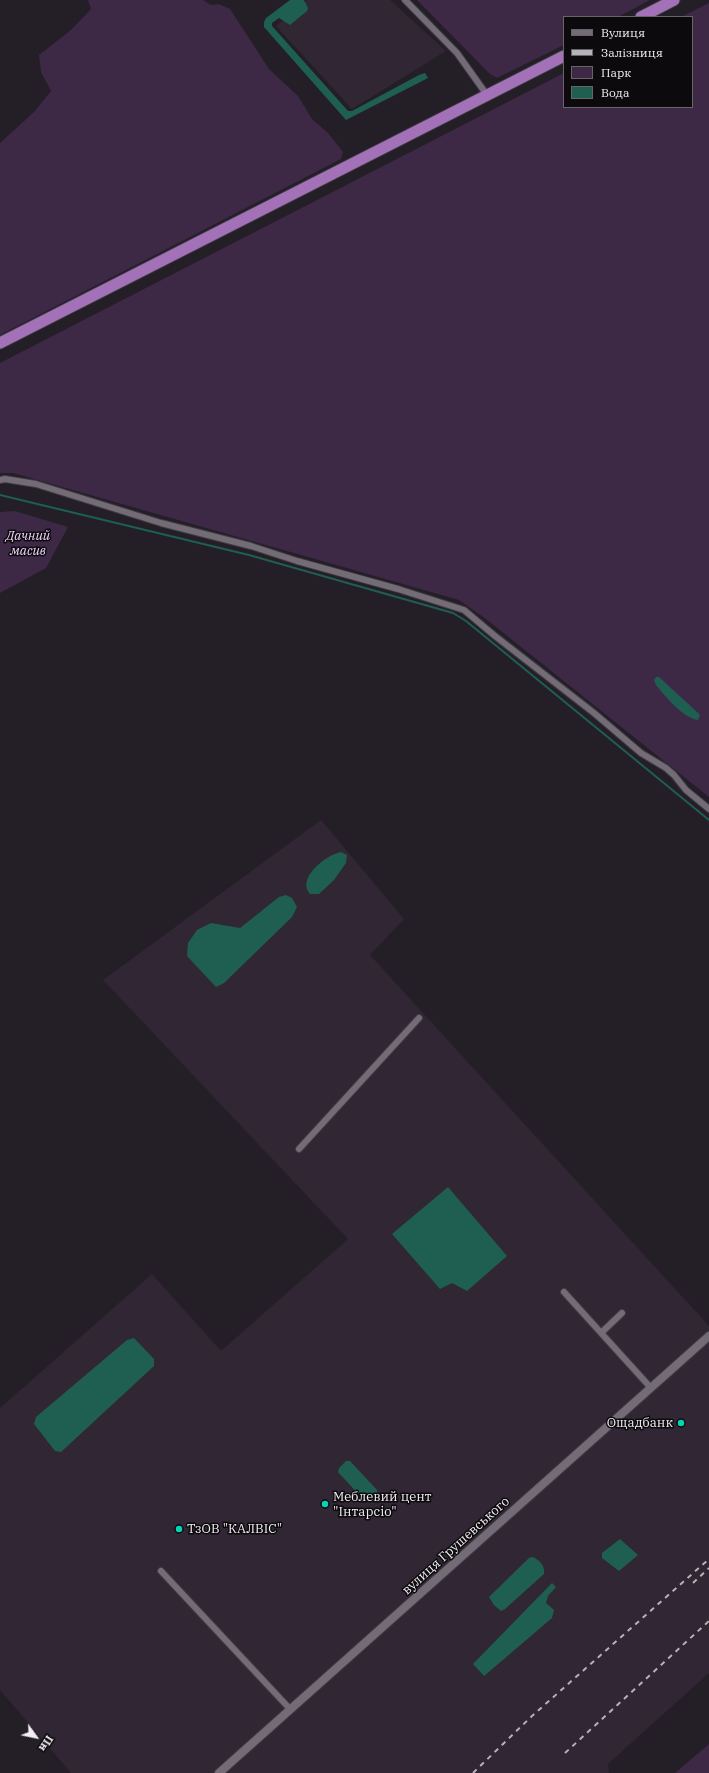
<!DOCTYPE html>
<meta charset="utf-8">
<style>
body{margin:0}
#map{position:relative;width:709px;height:1773px;overflow:hidden;background:#241f27;font-family:"IBM Plex Serif",serif}
canvas{display:block}
.legend{position:absolute;left:563px;top:16px;width:130px;height:92px;box-sizing:border-box;background:#0c0a0d;border:1px solid #686569;margin:0;padding:5px 7px;list-style:none;font-size:12px;color:#f2eef4}
.legend li{display:flex;align-items:center;gap:8px;height:20px}
.legend b{width:20px;border:1px solid #686569}
.north{position:absolute;left:16px;top:1717px;width:40px;height:40px;-webkit-text-stroke:3px #0c0a0d;paint-order:stroke;rotate:123deg;font-size:11px;font-weight:700;line-height:16px;text-align:center;color:#f2eef4}
.north::after{content:'';display:block;margin:auto;width:14px;height:18px;background:#f2eef4;clip-path:polygon(50% 0,100% 100%,50% 72%,0 100%)}
</style>
<div id="map">
<canvas width="709" height="1773"></canvas>
<ul class="legend">
<li><b style="height:5px;background:#736c76"></b>Вулиця</li>
<li><b style="height:5px;background:#b6b2b9"></b>Залізниця</li>
<li><b style="height:11px;background:#3d2846"></b>Парк</li>
<li><b style="height:11px;background:#1e5f52"></b>Вода</li>
</ul>
<div class="north">Пн</div>
</div>
<script>
const c = document.querySelector('canvas').getContext('2d');
c.lineJoin = 'round';
function paint(path, color) {
  c.fillStyle = color;
  c.fill(path, 'evenodd');
}
function trace(path, color, width, dash) {
  c.strokeStyle = color;
  c.lineWidth = width;
  c.lineCap = dash ? 'butt' : 'round';
  c.setLineDash(dash || []);
  c.stroke(path);
}
function drawText(font, color, halo, rows, align = 'center') {
  c.font = font + ' "IBM Plex Serif",serif';
  c.lineWidth = 3;
  c.setLineDash([]);
  c.textBaseline = 'middle';
  c.strokeStyle = halo;
  c.fillStyle = color;
  for (const [text, x, y, turn = 0] of rows) {
    c.save();
    c.translate(x, y);
    c.rotate((+turn || 0) * Math.PI / 180);
    c.textAlign = isNaN(turn) ? turn : align;
    if (halo) c.strokeText(text, 0, 0);
    c.fillText(text, 0, 0);
    c.restore();
  }
}
paint(new Path2D(`
 M307,0h83l56,51 -94,58 -76,-83z
 M321,820l83,99 -34,36 339,371v347l-101,91 1,9h-538l-71,-83v-282l152,-134 69,77 127,-112 -245,-259z`), '#302634');
paint(new Path2D(`
 M88,0h115l8,5 8,-1 11,5 39,60 29,27 14,23 16,14 15,19 -2,7 -341,176v-192l34,-31 17,-21 -10,-19 -2,-17 32,-25 20,-21z
 M417,0h233l-32,17h-54v28l-67,33 -7,-4z
 M709,3v794l-223,-178 -27,-19 -446,-127h-13v-110l564,-290v34h128v-90h-11z
 M15,511l53,16 -22,41 -46,25v-81z
 M709,1744v29h-34z`), '#3d2846');
paint(new Path2D(`
 M290,0h14l4,8 -1,3 -17,14 -11,-7 -7,5v3l76,85h4l67,-36 6,-2 3,5 -82,42 -82,-93v-5l2,-4z
 M656,677h3l38,35 3,3 -2,5c-15,-2 -33,-24 -42,-35l-2,-5z
 M341,852l6,3 -1,8 -12,17 -15,14h-9c-14,-16 16,-39 31,-42z
 M286,895l6,3 5,9 -5,10 -68,66 -8,4 -29,-31 1,-13 9,-13 14,-7 29,5 39,-31z
 M448,1187l59,69 -40,35 -15,-8 -12,6 -48,-55z
 M134,1338l20,21v7l-93,86 -6,-1 -21,-27 2,-7 91,-77z
 M346,1461h4l27,29 1,4 -7,7h-5l-4,-3 -24,-26 1,-4z
 M620,1539l18,16 -19,16 -17,-13v-5z
 M533,1557c7,4 12,8 11,17l-39,35 -4,2 -7,-6 -5,-8 40,-39z
 M552,1583l4,4 -8,9 -2,7 8,7 -2,8 -68,58 -11,-12z`), '#1e5f52');
trace(new Path2D(`
 M0,495l249,60 204,58 13,8 243,199`), '#1e5f52', 2);
const street = new Path2D(`
 M405,0l52,53 30,42
 M0,480l5,-1 31,5 125,39 90,23 46,15 101,28 66,21 31,26 99,77 47,40 25,15 8,7 12,15 23,19
 M299,1149l120,-131
 M564,1292l87,96
 M601,1333l21,-20
 M161,1571l129,138`);
const secondary = new Path2D(`
 M219,1773l490,-437`);
const highway = new Path2D(`
 M641,17l33,-17
 M0,343l564,-287`);
trace(street, '#3f3b42', 8);
trace(secondary, '#3f3b42', 10);
trace(highway, '#3f3b42', 13);
trace(street, '#736c76', 6);
trace(secondary, '#736c76', 8);
trace(highway, '#a271b8', 11);
trace(new Path2D(`
 M693,1583l16,-15
 M565,1753l144,-132
 M473,1773l59,-57 177,-157`), '#b6b2b9', 2, [5, 5]);
for (const [x, y, r, color] of [
 [681,1423,4,"#03d5b6"],
 [325,1504,4,"#03d5b6"],
 [179,1529,4,"#03d5b6"]
]) {
  const dot = new Path2D();
  dot.arc(x, y, r, 0, 2 * Math.PI);
  c.fillStyle = color;
  c.fill(dot);
  trace(dot, '#0c0a0d', 1.5);
}
drawText('italic 13px', '#eed4fb', '#0c0a0d', [
 ["Дачний",28,536],
 ["масив",28,551]
]);
drawText('13px', '#f2eef4', '#0c0a0d', [
 ["Ощадбанк",673,1423,"right"],
 ["Меблевий цент",333,1497],
 ["\"Інтарсіо\"",333,1512],
 ["ТзОВ \"КАЛВІС\"",187,1529]
], 'left');
drawText('13px', '#f2eef4', '#0c0a0d', [
 ["вулиця Грушевського",456,1546,-42]
]);
</script>
